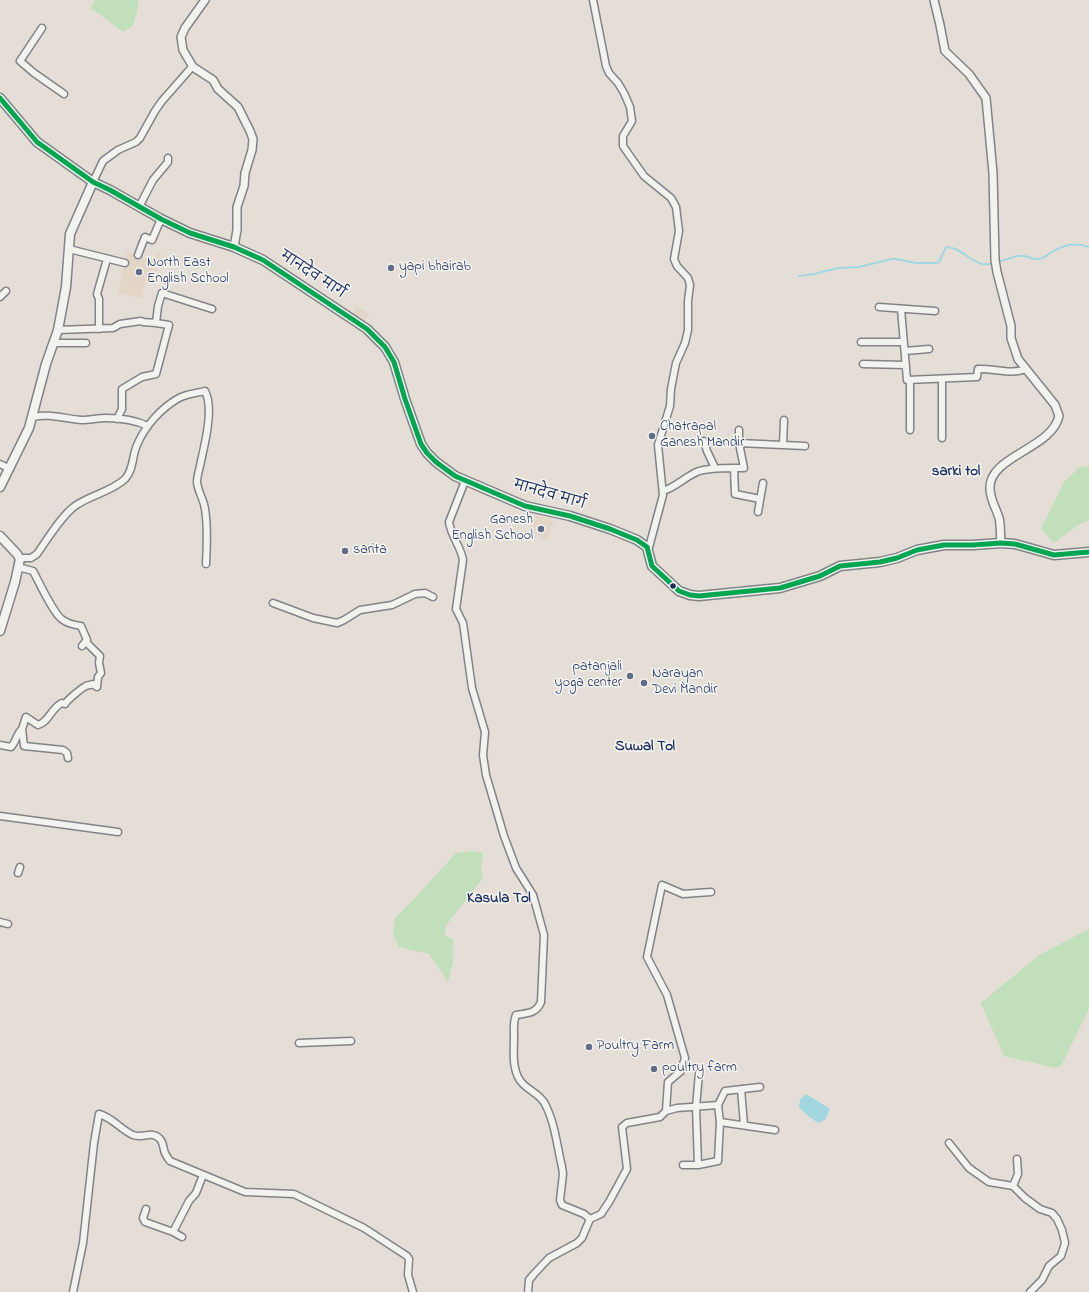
<!DOCTYPE html>
<meta charset="utf-8">
<style>
body{margin:0}
canvas{display:block;background:#e4ded6}
</style>
<canvas width="1089" height="1292"></canvas>
<script>
const c = document.querySelector('canvas').getContext('2d');
c.lineJoin = 'round';
function paint(path, color) {
  c.fillStyle = color;
  c.fill(path, 'evenodd');
}
function trace(path, color, width, dash) {
  c.strokeStyle = color;
  c.lineWidth = width;
  c.lineCap = dash ? 'butt' : 'round';
  c.setLineDash(dash || []);
  c.stroke(path);
}
function drawText(font, color, halo, rows, align = 'center') {
  c.font = font + ' "Indie Flower","Playpen Sans Deva",sans-serif';
  c.lineWidth = 3;
  c.setLineDash([]);
  c.textBaseline = 'middle';
  c.strokeStyle = halo;
  c.fillStyle = color;
  for (const [text, x, y, turn = 0] of rows) {
    c.save();
    c.translate(x, y);
    c.rotate((+turn || 0) * Math.PI / 180);
    c.textAlign = isNaN(turn) ? turn : align;
    if (halo) c.strokeText(text, 0, 0);
    c.fillText(text, 0, 0);
    c.restore();
  }
}
paint(new Path2D(`
 M156,251l6,2 -10,30 -6,-2 -5,17 -23,-5 9,-41 26,8z
 M356,307l14,6 -6,9 -8,-4 -3,-4z
 M536,515l15,4 2,4 -7,17 -16,-9z`), '#e3d6c6');
paint(new Path2D(`
 M95,0h43l-1,11 -4,15 -10,6 -32,-24z
 M1081,466l8,1v54l-6,1 -29,21 -13,-14 23,-47z
 M473,851l10,2 -2,17 2,8 -36,46 -3,11 9,4v23l-5,20 -19,-28 -30,-7 -6,-12 2,-17 19,-19 42,-46z
 M1089,929v80l-27,55 -6,4 -52,-12 -23,-53 58,-48z`), '#c1dfbb');
paint(new Path2D(`
 M805,1094l8,4 17,11 -5,11 -7,3 -10,-7 -9,-9 1,-7z`), '#a3d7e0');
trace(new Path2D(`
 M799,276l15,-2 24,-6 21,-1 33,-8h4l20,4h20l3,-1 7,-15c14,0 23,14 36,17 13,2 24,-6 36,-8 8,-2 14,4 20,3 5,0 8,-3 11,-5 13,-9 25,-12 40,-7`), '#a3d7e0', 2);
const minor = new Path2D(`
 M593,0l13,66 3,7 9,10 6,10 6,14 2,14 -9,15v10l21,30 27,22 5,9 3,24 -5,28 3,7 11,12 2,7 -2,16v29l-3,13 -9,20 -5,26 -1,17 -12,39 5,50 -15,56
 M42,28l-22,33 14,12 30,21
 M93,182l10,-21 15,-11 18,-8 4,-4 15,-27 7,-10 29,-33 2,-1
 M139,207l14,-27 15,-18v-4
 M69,249l56,14
 M138,255l7,-18 7,3 9,-21
 M0,297l6,-6
 M879,307l56,4
 M901,309l6,71 70,-3 1,-8c16,-1 33,6 48,0
 M99,329v-30l-2,-5 10,-35
 M58,330l55,-2 7,-4 21,-3 2,1 13,1
 M861,342h43
 M54,343h32
 M905,351l24,-2
 M863,364l43,1
 M942,379v59
 M33,417c16,-4 32,2 49,3 8,0 16,-2 24,-2 15,0 29,2 42,8
 M117,419l5,-10v-20l20,-12 14,-3 13,-49 -13,-2 2,-17 4,-13 50,16
 M910,430v-50
 M704,441l3,10 8,17
 M739,443l66,3
 M783,445l1,-25
 M0,464l10,5
 M734,468l1,26 25,5
 M465,481l-16,41c2,14 12,25 14,38l-7,49 7,14 9,65 13,44 -2,23 3,20 18,61 12,32 17,27 11,40 -3,67c-5,12 -14,11 -25,13 -3,7 -2,14 -2,21 0,15 -3,36 9,48 7,7 18,11 22,20 10,19 12,42 17,63l1,7 -3,26 2,5 22,9 6,5
 M663,491c13,-4 23,-15 36,-20 14,-4 30,-3 45,-3l-5,-25v-13
 M758,512l5,-29
 M20,559l3,-1h8l6,-4c10,-14 24,-38 38,-48 15,-11 36,-14 50,-27 9,-10 7,-23 12,-34 8,-19 24,-37 42,-47 7,-4 18,-5 26,-7 9,17 0,52 -4,70 -1,7 -4,14 -4,21 1,10 7,18 8,27 3,18 2,37 1,55
 M18,567l15,4c6,11 21,44 30,49 5,4 12,5 18,6l6,14 -5,6
 M273,603l40,15 24,5 7,-3 16,-10 32,-5 23,-11 10,-1 8,4
 M22,729l4,-12 12,8c11,-3 13,-17 24,-22l3,1c1,-3 18,-17 21,-18 2,-1 5,-1 7,-2l4,3 1,-10 3,-4 -2,-10 1,-7 -14,-14
 M0,745l11,2c5,-5 6,-14 11,-18l2,17 39,4 4,3 1,5
 M0,816l118,16
 M18,873l2,-6
 M0,922l8,2
 M299,1043l52,-2
 M741,1089l3,36
 M666,1111l11,-3 41,-3
 M720,1122l55,8
 M949,1143l20,25 20,14 24,4 12,12 15,11 12,4 5,6 5,11 3,13 -4,13 -12,10 -7,14 -12,12
 M683,1165h15l20,-4 2,-39 -2,-17 7,-14 35,-4
 M698,1165l-2,-58 3,-34
 M1013,1186l5,-12 -1,-15
 M146,1209l-3,9 2,4 28,10
 M182,1237l-9,-5 16,-31 7,-8 7,-18
 M73,1292l10,-49 11,-100 5,-29c13,3 22,16 34,21 9,4 19,-5 27,4 3,3 3,7 4,11 1,5 4,8 6,11l75,31 49,2 70,34 43,28 2,3 -1,16 5,17
 M528,1292l1,-12 5,-6 15,-16 28,-15 5,-5 8,-19 11,-5 8,-12 18,-33 -5,-42 5,-4 33,-6 6,-6 2,-29 13,-11 4,-13 -18,-63 -20,-38 15,-72 21,9 28,-2`);
const tertiary = new Path2D(`
 M205,0l-20,28 -4,9 2,13 10,17 20,13 5,9 20,18 12,24 3,8 -1,11 -7,23 -1,13 -7,21v23l-3,17
 M934,0l6,25 5,26 24,23 17,24 7,75 2,87 2,12 14,54v12l7,21 37,46 4,11c-7,33 -71,40 -69,73 0,10 6,19 9,29 2,7 1,17 2,25`);
const secondary = new Path2D(`
 M0,98l37,44 56,40 17,8 51,29 29,14 44,14 29,13 104,69 18,18 9,15 11,37 16,45 6,9 9,9 19,14 70,30 45,10 40,13 27,11 10,7 5,19 13,12 14,13 11,4 9,1 81,-8 40,-12 20,-10 40,-4 17,-4 20,-8 27,-5h29l28,-2 14,1 39,11 35,-3
 M0,487l29,-59 17,-64 12,-34 8,-43 4,-53 23,-52
 M0,536l17,18 3,5 -5,23 -15,49`);
trace(minor, '#828388', 9);
trace(tertiary, '#828388', 10);
trace(secondary, '#828388', 11);
trace(minor, '#f2f2ef', 6);
trace(tertiary, '#f2f2ef', 7);
trace(secondary, '#f2f2ef', 8);
trace(new Path2D(`
 M0,98l37,44 56,40 17,8 51,29 29,14 44,14 29,13 104,69 18,18 9,15 11,37 16,45 6,9 9,9 19,14 70,30 45,10 40,13 27,11 10,7 5,19 13,12 14,13 11,4 9,1 81,-8 40,-12 20,-10 40,-4 17,-4 20,-8 27,-5h29l28,-2 14,1 39,11 35,-3`), '#00a651', 5);
for (const [x, y, r, color] of [
 [391,268,4,"#616c88"],
 [139,272,4,"#616c88"],
 [652,436,4,"#616c88"],
 [541,529,4,"#616c88"],
 [345,551,4,"#616c88"],
 [673,586,3.5,"#1b2f5e"],
 [630,676,4,"#616c88"],
 [644,683,4,"#616c88"],
 [589,1047,4,"#616c88"],
 [654,1069,4,"#616c88"]
]) {
  const dot = new Path2D();
  dot.arc(x, y, r, 0, 2 * Math.PI);
  c.fillStyle = color;
  c.fill(dot);
  trace(dot, '#f6f6f2', 1.5);
}
drawText('14px', '#1b2f5e', '#f6f6f2', [
 ["North East",147,264],
 ["English School",147,280],
 ["yapi bhairab",399,268],
 ["Chatrapal",660,428],
 ["Ganesh Mandir",660,444],
 ["Ganesh",533,521,"right"],
 ["English School",533,537,"right"],
 ["sarita",353,551],
 ["patanjali",622,668,"right"],
 ["yoga center",622,684,"right"],
 ["Narayan",652,675],
 ["Devi Mandir",652,691],
 ["Poultry Farm",597,1047],
 ["poultry farm",662,1069]
], 'left');
drawText('14px', '#1b2f5e', '#f6f6f2', [
 ["मानदेव मार्ग",312,276,33],
 ["मानदेव मार्ग",549,496,16]
]);
drawText('bold 15px', '#1b2f5e', '#f6f6f2', [
 ["sarki tol",956,473],
 ["Suwal Tol",645,748],
 ["Kasula Tol",499,900]
]);
</script>
